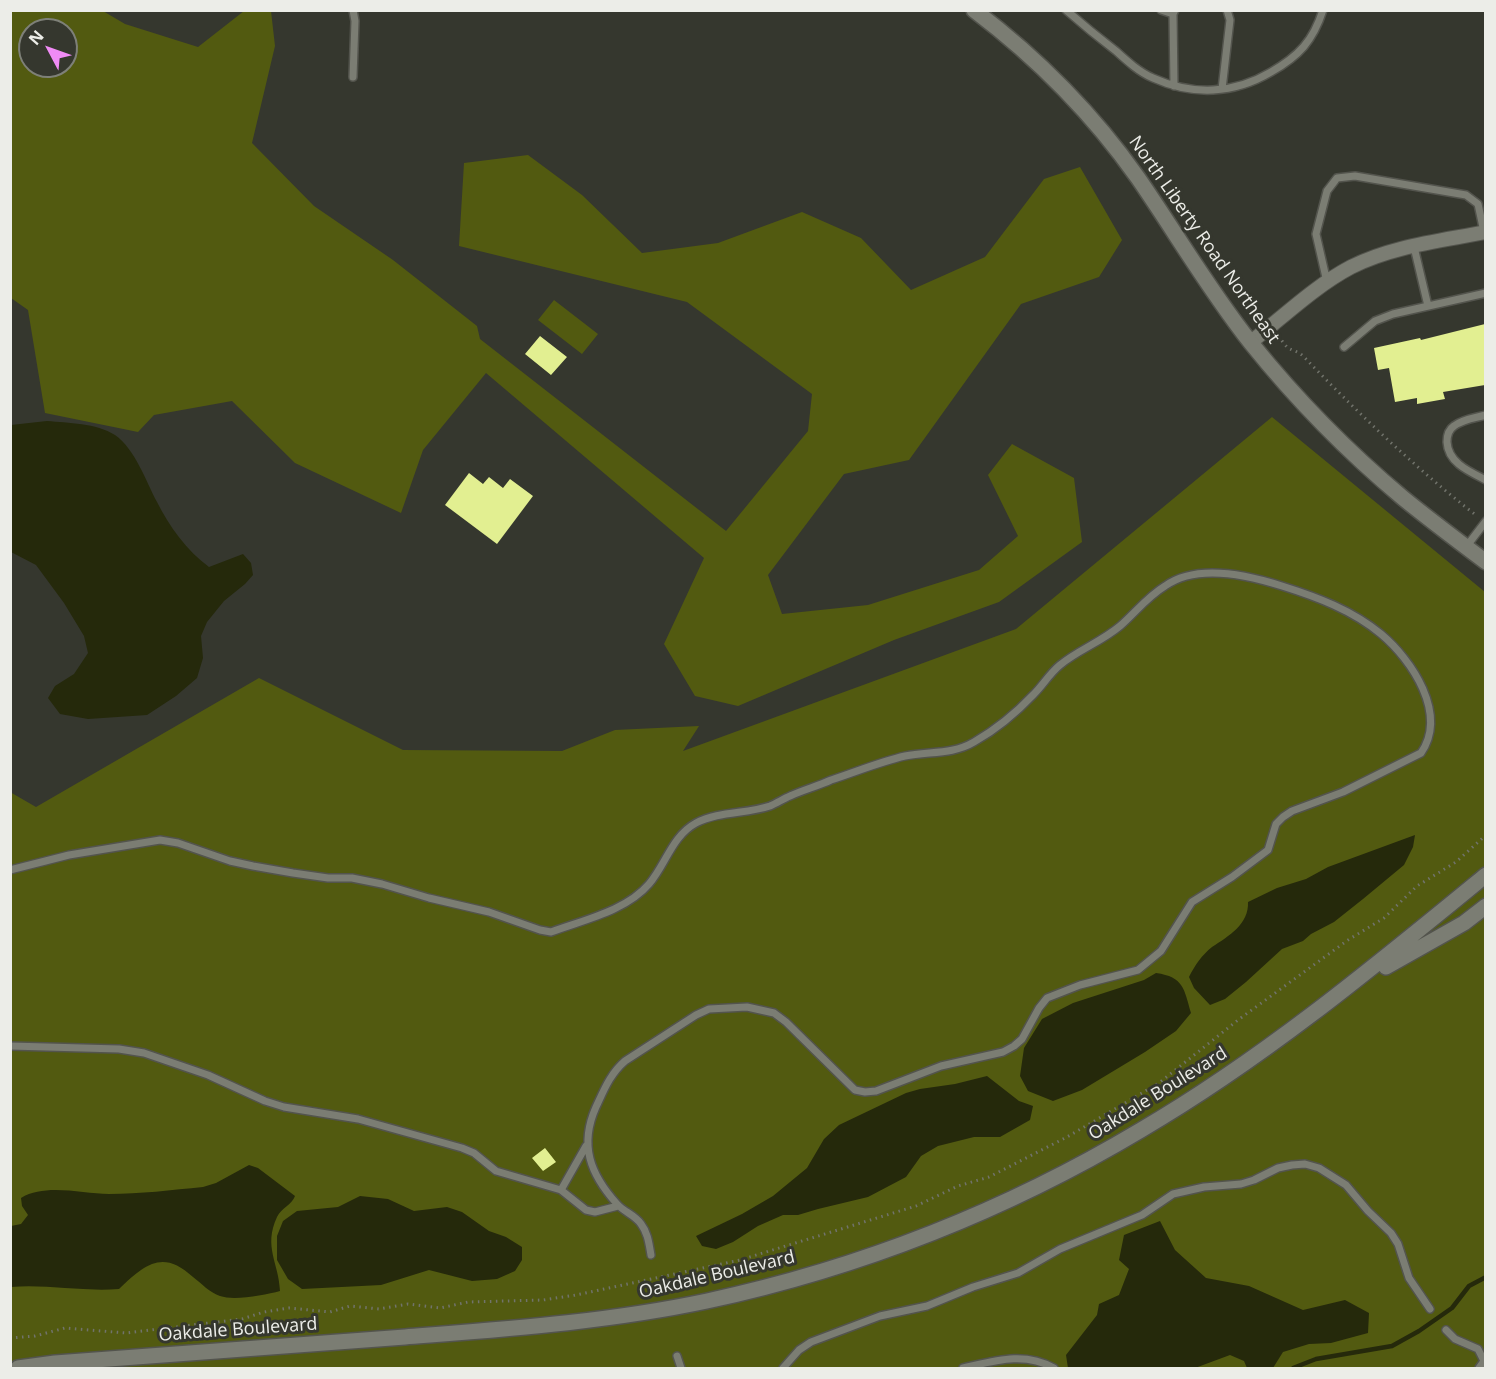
<!DOCTYPE html>
<style>
body{margin:0}
#map{position:relative;width:1496px;height:1379px;overflow:hidden;background:#35372e;font-family:"Open Sans",sans-serif}
canvas{display:block}
.frame{position:absolute;inset:0;border:12px solid #ecede8;pointer-events:none}
.north{position:absolute;left:18px;top:18px;width:60px;height:60px;box-sizing:border-box;background:#35372e;border:2px solid #7e8078;border-radius:50%;rotate:311deg;font-size:16px;font-weight:700;line-height:24px;text-align:center;color:#ecede8}
.north::after{content:'';display:block;margin:auto;width:21px;height:27px;background:#f08bf5;clip-path:polygon(50% 0,100% 100%,50% 72%,0 100%)}
</style>
<div id="map">
<canvas width="1496" height="1379"></canvas>
<div class="frame"></div>
<div class="north">N</div>
</div>
<script>
const c = document.querySelector('canvas').getContext('2d');
c.lineJoin = 'round';
function paint(path, color) {
  c.fillStyle = color;
  c.fill(path, 'evenodd');
}
function trace(path, color, width, dash) {
  c.strokeStyle = color;
  c.lineWidth = width;
  c.lineCap = dash ? 'butt' : 'round';
  c.setLineDash(dash || []);
  c.stroke(path);
}
function drawText(font, color, halo, rows, align = 'center') {
  c.font = font + ' "Open Sans",sans-serif';
  c.lineWidth = 6;
  c.setLineDash([]);
  c.textBaseline = 'middle';
  c.strokeStyle = halo;
  c.fillStyle = color;
  for (const [text, x, y, turn = 0] of rows) {
    c.save();
    c.translate(x, y);
    c.rotate((+turn || 0) * Math.PI / 180);
    c.textAlign = isNaN(turn) ? turn : align;
    if (halo) c.strokeText(text, 0, 0);
    c.fillText(text, 0, 0);
    c.restore();
  }
}
paint(new Path2D(`
 M10,11h93l22,13 73,23 46,-36h27l4,35 -23,97 62,63 79,54 84,66 3,13 246,192 82,-100 4,-37 -125,-92 -228,-56 5,-83 64,-8 54,40 60,58 76,-10 84,-31 59,26 50,52 74,-33 59,-78 36,-12 42,73 -23,37 -78,27 -112,156 -65,14 -76,101 14,39 86,-9 111,-35 39,-34 -30,-61 24,-31 62,34 8,64 -83,60 -105,38 -156,66 -43,-10 -31,-52 40,-86 -218,-185 -63,77 -22,63 -106,-50 -63,-62 -78,14 -16,17 -93,-19 -17,-103 -17,-12zM30,30h36v36h-36z
 M554,300l44,34 -16,20 -44,-34z
 M1272,417l213,175v776h-1474l-1,-576 26,15 223,-129 144,72 159,1 53,-21 84,-4 -16,25 333,-122z`), '#525a10');
paint(new Path2D(`
 M47,421c21,2 49,2 68,14 20,14 31,46 42,67 12,24 30,49 52,65l34,-13 8,9 2,12 -8,9 -21,17 -17,21 -6,14 2,22 -6,20 -21,18 -29,19 -59,4 -28,-5 -12,-16 7,-12 19,-12 14,-21 -4,-17 -20,-33 -28,-38 -25,-13v-127z
 M1415,835l-2,12 -9,18 -41,34 -29,23 -23,12 -8,7 -21,8 -36,33 -21,17 -15,6 -16,-17 -5,-11c6,-12 13,-22 23,-30 17,-11 37,-23 36,-45l29,-14 29,-9 22,-12z
 M1156,973c28,4 28,16 35,40l-15,18 -31,21 -63,38 -29,11 -25,-10 -8,-15 4,-28 18,-29 31,-16 71,-23z
 M987,1076l32,25 14,5 -3,14 -30,17h-26l-36,9 -17,10 -15,21 -38,20 -50,12 -20,6h-15l-25,11 -25,16 -17,7 -14,-3 -6,-10 46,-22 31,-18 34,-28 17,-29 15,-14 67,-32 14,-4 35,-5z
 M249,1165l9,3 37,28c-3,9 -14,12 -18,21 -14,30 2,46 3,74 -15,4 -46,10 -60,5 -10,-3 -19,-13 -27,-19 -30,-28 -48,-13 -74,12 -36,3 -72,-5 -108,-2v-61l10,-2 7,-9 -6,-9 -1,-8c25,-15 61,-4 88,-4 31,0 63,-4 94,-7l13,-4z
 M360,1196l28,3 26,12 33,-4 15,5 27,19 17,6 16,10v13l-7,11 -18,8 -25,2 -43,-11 -48,15 -79,4 -14,-10 -11,-19v-24l6,-15 14,-10 41,-4z
 M1160,1221l15,29 31,28 43,8 54,24 42,-10 24,13 -1,20 -37,10 -22,1 -26,8 -10,16h-26l-3,-7 -14,-6 -35,13h-127l-2,-13 31,-40 2,-11 20,-9 10,-26 -10,-9 5,-25z`), '#25290b');
trace(new Path2D(`
 M1293,1368l23,-9 76,-13 27,-15 33,-23 17,-22 17,-9`), '#25290b', 4.5);
paint(new Path2D(`
 M1485,324v61l-42,7 2,7 -28,5v-6l-22,4 -6,-34 -11,2 -4,-22 46,-10 1,2z
 M540,336l27,21 -16,18 -26,-21z
 M469,473l14,11 6,-7 14,11 7,-9 23,17 -36,48 -52,-39z
 M545,1148l11,14 -13,9 -11,-13z`), '#e2ef91');
const lane = new Path2D(`
 M1066,10c16,14 33,28 50,41 11,10 23,21 37,27 40,18 81,16 118,-6 28,-16 42,-31 52,-62
 M1161,10l12,4
 M353,77l2,-56 -2,-11
 M1174,86l-1,-72 2,-4
 M1222,89l8,-69 -3,-10
 M1414,247l14,59
 M1327,282l-11,-48 11,-43 10,-13 18,-2 111,19 12,9 6,28
 M1344,347l31,-26 18,-7 93,-21
 M1486,415c-11,3 -23,4 -32,11 -6,4 -7,10 -7,16 1,21 23,30 39,38
 M1466,547l20,-26
 M10,870l59,-15 91,-15 18,3 52,18 23,5 40,7 35,5h24l30,6 47,14 60,14 51,18 11,2c32,-12 75,-21 98,-48 17,-20 23,-48 47,-61 23,-12 50,-9 74,-17 7,-3 13,-7 20,-10 13,-6 28,-10 41,-16 25,-8 48,-18 74,-24 24,-5 47,-1 69,-14 23,-13 42,-29 60,-48 9,-9 16,-21 26,-29 18,-15 41,-23 60,-39 15,-13 27,-29 45,-40 32,-23 83,-11 117,0 35,11 70,24 99,48 31,26 67,80 40,119l-78,39 -51,19 -9,6 -7,7 -8,26 -36,27 -40,25 -31,49 -23,19 -58,15 -33,13 -8,10 -17,31 -8,7 -11,6 -62,14 -65,25 -11,1 -10,-2 -69,-68 -12,-9 -27,-6 -38,2 -13,6 -71,46c-15,13 -21,29 -29,46 -17,38 -6,67 21,97 7,8 18,11 24,20 7,9 8,20 10,31
 M10,1046l109,3 25,4 64,22 57,26 19,6 74,12 104,29 12,5 22,18 65,19 25,20 9,2 23,-6
 M561,1190l25,-44
 M1446,1330l9,9 23,10 6,12 -5,7
 M677,1356l4,12
 M783,1368l16,-18 12,-8 69,-26 47,-10 46,-19 45,-14 42,-24 82,-34 31,-21 31,-7 37,-3 13,-4 24,-12 14,-3 13,-1 14,4 27,17 22,26 23,22 7,11 11,34 21,31
 M963,1368c31,-7 61,-17 91,0`);
const street = new Path2D(`
 M1251,342c32,-25 64,-56 100,-75 41,-21 90,-26 135,-35`);
const secondary = new Path2D(`
 M974,10c62,47 119,104 164,168 38,55 71,112 113,165 45,56 97,109 152,155 27,22 55,43 83,64
 M1386,967l78,-44 22,-17
 M18,1368l37,-5c117,-9 233,-17 350,-26 101,-8 203,-15 302,-36 153,-33 300,-91 434,-171 123,-72 234,-164 345,-255`);
trace(lane, '#53544d', 10);
trace(street, '#53544d', 16);
trace(secondary, '#53544d', 18);
trace(new Path2D(`
 M1278,336c3,3 6,8 9,11 5,4 11,4 16,9 55,57 111,111 174,160
 M10,1338l25,-2 30,-8 61,5 116,-14 22,-7 25,-4 41,4 20,-6 29,3 29,-5 32,4 28,-6 75,-2 33,-5 164,-35 176,-54 42,-20 31,-9 78,-40 92,-54 79,-63 110,-80 36,-22 33,-32 39,-24 30,-27`), '#71736b', 3, [1.5, 4.5]);
trace(lane, '#7b7d73', 7);
trace(street, '#7b7d73', 14);
trace(secondary, '#7b7d73', 15);
drawText('18px', '#ecede8', '#35372e', [
 ["North Liberty Road Northeast",1204,240,55],
 ["Oakdale Boulevard",1158,1094,-32],
 ["Oakdale Boulevard",717,1275,-13],
 ["Oakdale Boulevard",238,1330,-4]
]);
</script>
